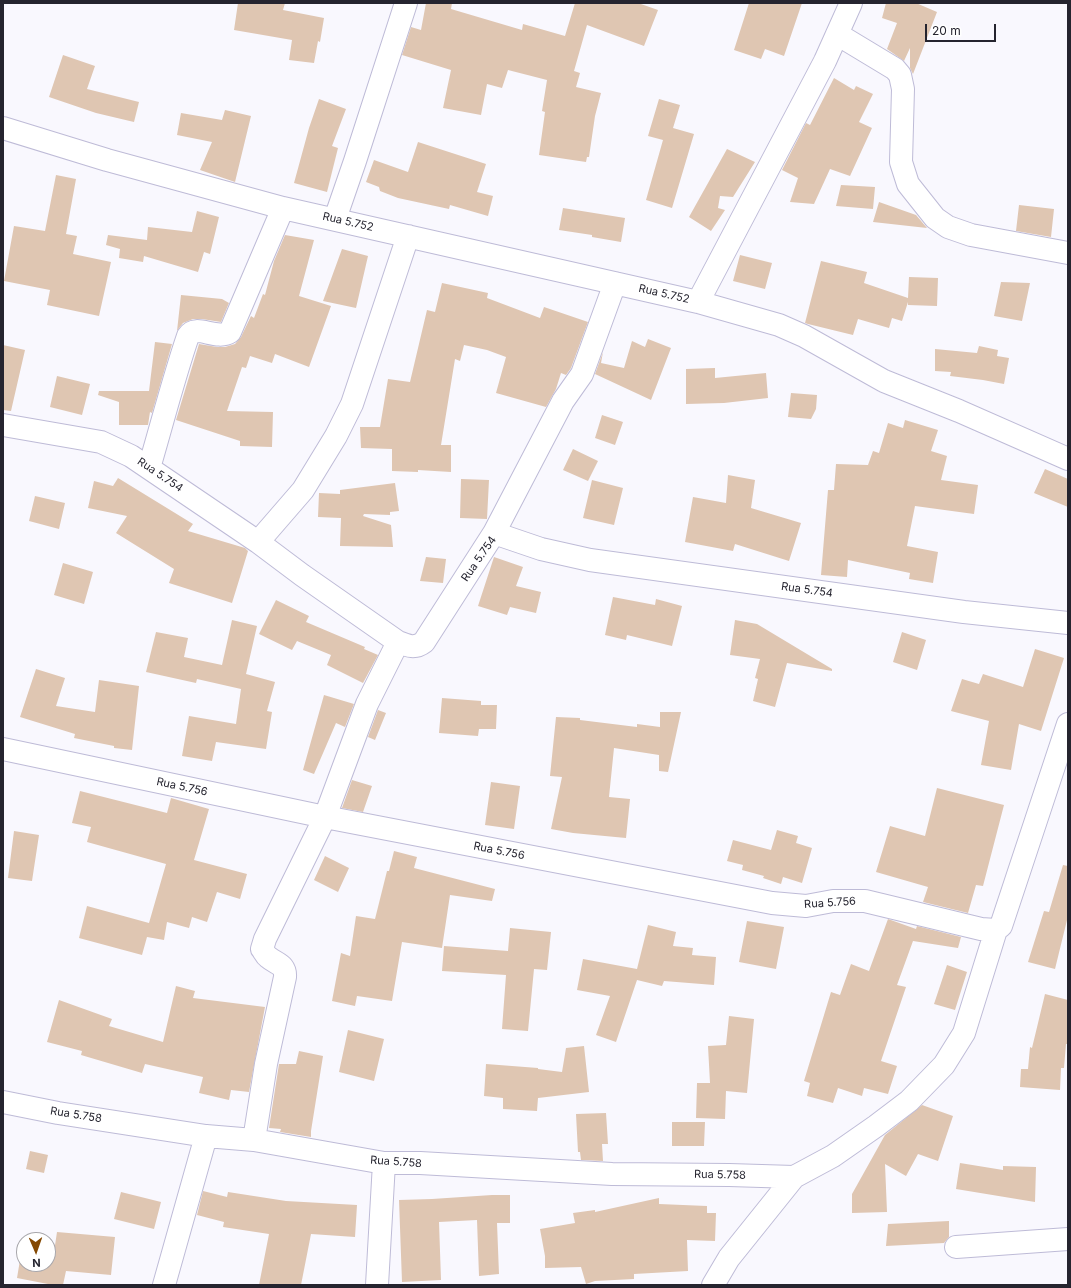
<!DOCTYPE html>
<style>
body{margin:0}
#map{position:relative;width:1071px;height:1288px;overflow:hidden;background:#f9f8fe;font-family:Inter,sans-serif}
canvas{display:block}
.frame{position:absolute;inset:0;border:4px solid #25242f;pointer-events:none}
.north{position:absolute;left:16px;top:1232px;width:40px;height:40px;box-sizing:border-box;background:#fff;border:1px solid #a8a7ac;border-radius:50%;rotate:178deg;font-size:11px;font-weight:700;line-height:16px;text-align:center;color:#25242f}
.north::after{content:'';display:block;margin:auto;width:14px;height:18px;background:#844802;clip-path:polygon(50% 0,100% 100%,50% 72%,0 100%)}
.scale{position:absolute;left:925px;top:24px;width:71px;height:18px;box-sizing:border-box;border:2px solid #25242f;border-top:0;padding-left:5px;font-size:12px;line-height:14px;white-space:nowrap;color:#25242f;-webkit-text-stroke:3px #fff;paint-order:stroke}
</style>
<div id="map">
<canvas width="1071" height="1288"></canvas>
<div class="frame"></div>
<div class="north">N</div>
<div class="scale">20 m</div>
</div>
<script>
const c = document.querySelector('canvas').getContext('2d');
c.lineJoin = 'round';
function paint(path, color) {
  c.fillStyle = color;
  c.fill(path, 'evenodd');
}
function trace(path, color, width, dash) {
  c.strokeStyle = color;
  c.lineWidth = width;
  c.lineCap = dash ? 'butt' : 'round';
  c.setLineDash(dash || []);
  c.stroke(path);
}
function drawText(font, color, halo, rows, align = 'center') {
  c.font = font + ' Inter,sans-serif';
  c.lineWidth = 4;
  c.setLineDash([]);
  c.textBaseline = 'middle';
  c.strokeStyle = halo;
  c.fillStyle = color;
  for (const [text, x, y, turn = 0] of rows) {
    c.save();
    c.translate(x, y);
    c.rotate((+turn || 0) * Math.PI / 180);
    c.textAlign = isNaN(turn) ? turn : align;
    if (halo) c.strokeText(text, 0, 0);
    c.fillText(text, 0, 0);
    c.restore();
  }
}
paint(new Path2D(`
 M238,3h47l-2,7 41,8 -4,24 -2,-1 -4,22 -25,-3 3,-20 -58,-10z
 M426,3h26l-1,6 71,21 1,-6 42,12 10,-33h63l20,7 -14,36 -57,-21 -13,46 6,2 -4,14 25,6 -6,23 -6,41h-2l-1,5 -47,-7 6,-43 -3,-1 5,-31 -39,-10 -6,18 -15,-4 -6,31 -38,-7 8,-38 -49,-15 9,-28 10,3z
 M749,3h53l-18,53 -19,-7 -4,10 -27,-9z
 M886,3h30l21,9 -24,62 -3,-6v-20l-6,13 -17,-12 10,-26 -15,-5z
 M63,55l32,11 -8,23 52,13 -5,20 -38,-9 -47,-16z
 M834,78l20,12 2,-4 17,8 -14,28 13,6 -22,48 -20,-7 -16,35 -24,-2 8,-24 -16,-8 24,-47 4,2z
 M319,99l27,10 -14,37 6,2 -11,44 -33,-9 15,-55z
 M659,99l21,6 -7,23 21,6 -22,74 -26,-8 17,-60 -15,-4z
 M225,110l26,6 -16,66 -35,-12 12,-28 -35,-7 4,-22 41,7z
 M418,142l68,22 -9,28 16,4 -5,20 -38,-11 -1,4 -51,-11 -18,-7 -1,-4 -13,-5 8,-22 34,12z
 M727,149l28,13 -22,35 -13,-1 -2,12 7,2 -14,21 -22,-14z
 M56,175l20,4 -10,55 11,2 -4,18 38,8 -12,54 -52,-11 3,-15 -46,-9 10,-55 31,5z
 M841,185l34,2 -2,22 -37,-3z
 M879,202l37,13 11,13 -54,-6z
 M1019,205l35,4 -3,28 -35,-6z
 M563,208l62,10 -4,24 -29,-5v-2l-33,-5z
 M197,211l22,6 -9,37 -6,-2 -6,20 -54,-16 -1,6 -24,-4 1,-9 -14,-4 2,-10 39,5 1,-13 44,5z
 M285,235l29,5 -15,56 32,10 -22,61 -34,-13 -3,9 -22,-7 -4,12 -4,-1 -15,44 46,1 -1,35 -32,-1v-5l-64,-21 23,-76 18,3h8l10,-3 6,-7 10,-21 3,2 9,-24 2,1 9,-34z
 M342,249l26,7 -12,52 -33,-7z
 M740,255l32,8 -7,26 -32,-8z
 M821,261l46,11 -3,11 44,15 1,-21 29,1 -1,28 -29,-1v-3l-6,19 -10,-3 -3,10 -31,-9 -5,16 -45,-11 -3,-1z
 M1001,282l29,1 -8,38 -28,-5z
 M442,283l46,10 -1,5 53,20 4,-11 44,15 -17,46 -5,7 -5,-2 -5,16 -10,18 -50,-14 10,-36 -19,-7 -23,-5 -4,16 -5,-2 -14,86h10v27l-33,-2v2l-26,-1v-22l-31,-1 -1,-21h20l8,-48 22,3 17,-72 8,2z
 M181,295l41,4 7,4 -8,19 -19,-3h-9l-10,4 -6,8z
 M648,339l23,9 -20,52 -56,-26 8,-22 -2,11 23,5 8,-27 13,6z
 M155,342l17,2 -20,69 -2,-1 -2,13h-29v-23l-21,-7 1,-4h50z
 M3,345l22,5 -14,61 -8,-1z
 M979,346l19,4 -1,6 12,2 -5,26 -21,-4 -33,-4 1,-4 -16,-1v-22l42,4z
 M715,368v10l51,-5 2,25 -44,5 -38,1v-35z
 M57,376l33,8 -8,31 -32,-8z
 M791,393l26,2 -1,14 -5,10 -23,-2z
 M602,415l21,7 -8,23 -20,-7z
 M905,420l33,10 -7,21 16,5 -6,24 37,5 -4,29 -59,-8 -8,40 31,6 -5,31 -24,-4 1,-6 -62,-13 -1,17 -26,-2 7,-85h6l2,-26 32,1 5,-14 6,2 9,-30 15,5z
 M573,449l25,12 -10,20 -25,-11z
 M1045,469l23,10v28l-34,-14z
 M728,475l27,5 -4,28 50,15 -12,38 -54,-17 -2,7 -48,-9 8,-45 33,6z
 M118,478l75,46 -5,7 57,17 3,3 -16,52 -63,-20 5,-14 -58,-36 11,-17 -39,-8 6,-27 19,5z
 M461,479l28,1 -2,39 -27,-1z
 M592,480l31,8 -9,37 -31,-7z
 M395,483l4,28 -9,1v3l-26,-1 -1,2 28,9 2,22 -53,-1 1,-28 -23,-1 1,-24 21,1v-4z
 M35,496l30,7 -6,26 -30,-8z
 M426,557l20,2 -3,24 -23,-2z
 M494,557l29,10 -7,19 25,6 -5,21 -26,-6 -3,8 -29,-9z
 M63,563l30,9 -9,32 -30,-9z
 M613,597l42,8 1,-6 26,7 -10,40 -45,-11 -1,5 -21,-5z
 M276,600l33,16 -3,6 59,25 -1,2 14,6 -15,28 -36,-18 4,-10 -34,-14 -5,9 -33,-16z
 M232,620l25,6 -11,48 29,8 -8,29 5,1 -6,37 -50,-7 -4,19 -30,-5 7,-40 47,8 5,-35 -44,-10 -1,4 -50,-11 10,-40 32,6 -4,19 38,8z
 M735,620l22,4 75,45v2l-45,-8 -12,44 -22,-6 5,-22 -3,-1 5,-19 -30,-4z
 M902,632l24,8 -9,30 -24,-8z
 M1035,649l29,9 -23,73 -22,-7 -8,46 -30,-5 8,-44 -38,-10 11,-32 17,5 4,-10 40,13z
 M36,669l29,9 -9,28 39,6 4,-32 40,6 -7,64 -18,-2v-2l-40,-8 1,-4 -55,-17z
 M324,695l30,9 -9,23 -9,-4 -22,51 -11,-4z
 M442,698l39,3v4h16l-1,24h-17l-1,7 -39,-3z
 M378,710l8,3 -11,27 -7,-3z
 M660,712h21l-13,60 -9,-1v-16l-45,-7 -5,49 21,2 -4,39 -53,-5 -22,-4 11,-52 -12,-1 6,-59 24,1v2l57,7v-3l23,3z
 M352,780l20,6 -9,26 -21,-4z
 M491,782l29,4 -6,43 -29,-4z
 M937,788l67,17 -21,81 -7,-1 -8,28 -45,-11 5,-15 -52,-15 14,-46 35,10z
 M80,791l87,22 4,-15 38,11 -15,51 53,14 -7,25 -23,-7 -10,30 -15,-5 -3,11 -22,-6 -3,18 -17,-3 -5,18 -63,-17 8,-32 62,17 17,-59 -79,-22 4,-15 -19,-4z
 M777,830l21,6 -2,7 16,5 -10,35 -19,-6 -2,7 -18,-6 1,-2 -22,-6 1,-5 -16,-4 6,-21 38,10z
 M14,831l25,4 -7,46 -24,-3z
 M394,851l23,6 -3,11 81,21 -3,12 -42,-6 -8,53 -40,-6 -10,59 -35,-5 -2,10 -23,-5 9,-48 9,3 6,-40 19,3 12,-48h2z
 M325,856l24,12 -11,24 -24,-12z
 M1063,865l5,1v50l-13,53 -27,-7 16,-51 5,1z
 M888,919l28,10 1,-3 44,11 -3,11 -45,-7 -16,44 9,2 -25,74 16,5 -9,28 -24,-6 -2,8 -24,-8 -5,15 -26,-7 3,-13 -6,-2 27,-89 9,3 11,-31 18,7z
 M747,921l37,6 -8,42 -37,-7z
 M648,925l28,7 -3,14 20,2 -1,7 24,2 -2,28 -50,-4 -2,5 -25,-6 -21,62 -20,-7 14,-39 -33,-6 6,-31 54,10z
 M510,928l41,4 -4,38 -13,-1 -6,62 -26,-2 4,-54 -64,-4 2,-25 64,5z
 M947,965l20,7 -12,38 -21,-6z
 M176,986l19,5 -2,7 72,9 -16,85 -18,-2 -2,10 -30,-7 4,-16 -58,-13 -3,9 -61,-18 1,-4 -35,-9 12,-42 53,19 -3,7 54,16z
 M1045,994l23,6v44h-2l-2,24h-3l-1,22 -40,-3 1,-18h7l2,-22 2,1z
 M729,1016l25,3 -7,74 -21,-2 -1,28 -29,-1 1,-35h13l-2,-37 18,-1z
 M348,1030l36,9 -10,42 -35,-9z
 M584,1046l5,46 -51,6 -1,13 -34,-2v-11l-19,-2 2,-32 52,4v1l24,3 4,-24z
 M299,1051l24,5 -12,75v6l-31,-5 1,-3 -12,-1 10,-64h17z
 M922,1105l31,11 -15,45 -20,-7 -12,22 -21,-12 2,48 -35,1v-19l33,-59z
 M606,1113l2,31h-6l1,17 -22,-1 -1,-8h-2l-2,-38z
 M672,1122h33l-1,24h-32z
 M30,1151l18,4 -4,18 -18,-4z
 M960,1163l43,7v-4l33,1 -1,35 -79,-13z
 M203,1191l24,6 1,-5 58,9 71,4 -2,32 -44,-3 -10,51h-42l10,-51 -46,-7 1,-5 -27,-7z
 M121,1192l40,10 -7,27 -40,-10z
 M492,1195h18v28h-13l2,51 -20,2 -2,-56 -38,2 2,58 -39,2 -3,-82 33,-1z
 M659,1198v6l48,2v7h9l-1,28 -28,-1 1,31 -54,3v5l-39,2 -9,3 -5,-17 -36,1v-12l-5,-27 35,-6 -2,-10 22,-3v2z
 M949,1221v16l-5,6 -58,3 2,-22z
 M57,1232l58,5 -4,38 -45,-4 -3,14h-10l-36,-7 4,-24h3v10h24v-6l5,1z`), '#dfc6b2');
const minor = new Path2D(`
 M837,34l58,35 5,6 3,14 -2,73 7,22 27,34 13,9 23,8 97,18
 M3,128l104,32 176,48 415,94 81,23 25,11 80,45 75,30 109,48
 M335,219l20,-58 51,-158
 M698,302l127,-241 26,-58
 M3,425l98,17 30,14 127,86 44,33 96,67c10,4 17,7 26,0l70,-109 47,16 49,11 374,52 104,11
 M149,468c13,-44 24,-88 39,-132 8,-13 28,5 42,-4l53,-124
 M494,533l69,-132 19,-27 33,-91
 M258,542l45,-52 33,-54 16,-32 56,-168
 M3,749l322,68 447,86 34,3 27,-5h32l116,28 15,1
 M3,1102l55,11 148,23 48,4 130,23h36l192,11 117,1 65,2
 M254,1140l12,-76 19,-87c1,-13 -9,-13 -17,-20 -3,-2 -4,-6 -6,-8l3,-10 60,-122 42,-113 31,-62
 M956,1247l112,-8
 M164,1285l42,-149
 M377,1285l7,-122
 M713,1285l16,-27 65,-81 39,-21 43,-30 33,-25 35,-36 20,-32 32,-103 5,-4 67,-202`);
trace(minor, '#bebbd7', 24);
trace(minor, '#fff', 22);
drawText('11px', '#25242f', '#fff', [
 ["Rua 5.752",348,222,13],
 ["Rua 5.752",664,294,13],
 ["Rua 5.754",160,475,34],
 ["Rua 5.754",479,559,-55],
 ["Rua 5.754",807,590,8],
 ["Rua 5.756",182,787,12],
 ["Rua 5.756",499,851,11],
 ["Rua 5.756",830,903,-4],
 ["Rua 5.758",76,1115,9],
 ["Rua 5.758",396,1162,4],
 ["Rua 5.758",720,1175,1]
]);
</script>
